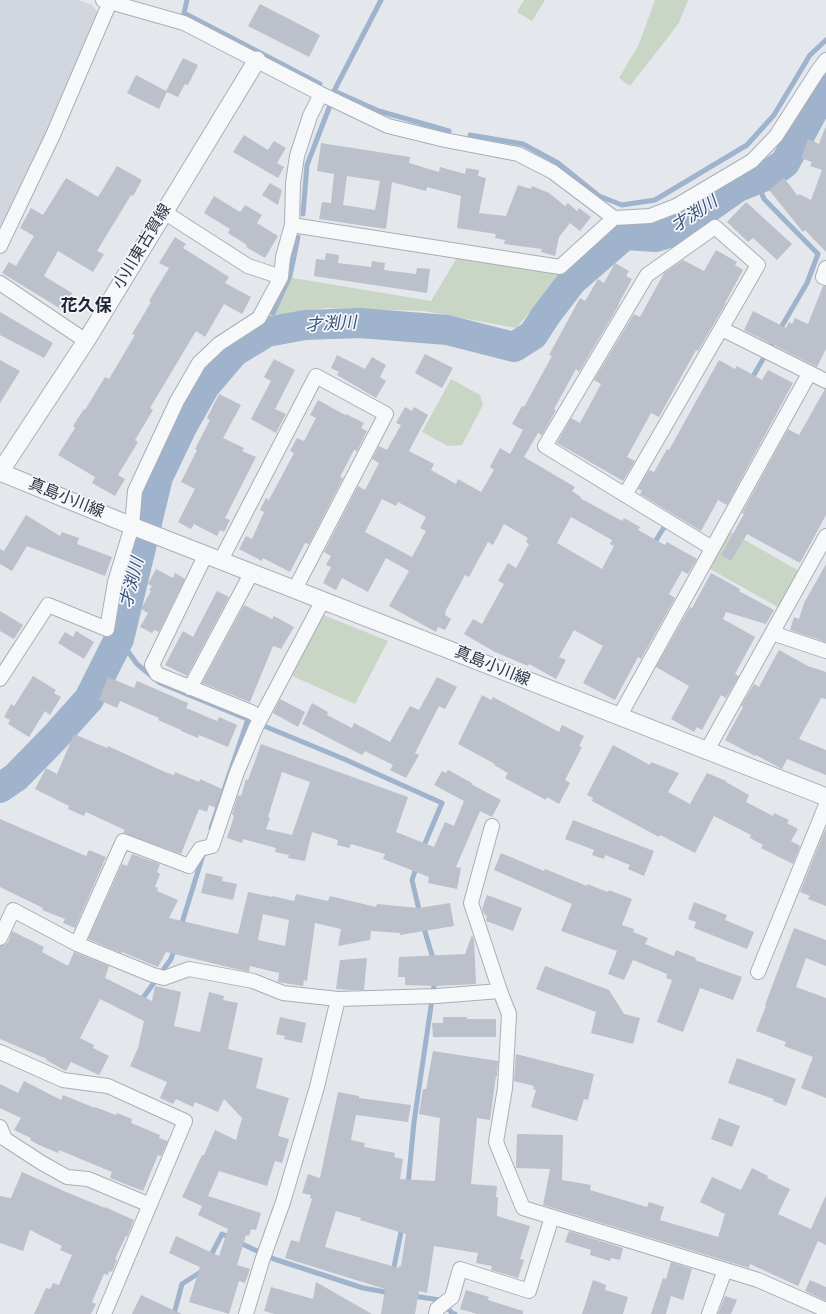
<!DOCTYPE html>
<meta charset="utf-8">
<style>
body{margin:0}
canvas{display:block;background:#e4e7ec}
</style>
<canvas width="826" height="1314"></canvas>
<script>
const c = document.querySelector('canvas').getContext('2d');
c.lineJoin = 'round';
function paint(path, color) {
  c.fillStyle = color;
  c.fill(path, 'evenodd');
}
function trace(path, color, width, dash) {
  c.strokeStyle = color;
  c.lineWidth = width;
  c.lineCap = dash ? 'butt' : 'round';
  c.setLineDash(dash || []);
  c.stroke(path);
}
function drawText(font, color, halo, rows, align = 'center') {
  c.font = font + ' Jost,"Noto Sans JP",sans-serif';
  c.lineWidth = 3.5;
  c.setLineDash([]);
  c.textBaseline = 'middle';
  c.strokeStyle = halo;
  c.fillStyle = color;
  for (const [text, x, y, turn = 0] of rows) {
    c.save();
    c.translate(x, y);
    c.rotate((+turn || 0) * Math.PI / 180);
    c.textAlign = isNaN(turn) ? turn : align;
    if (halo) c.strokeText(text, 0, 0);
    c.fillText(text, 0, 0);
    c.restore();
  }
}
paint(new Path2D(`
 M0,0h79l13,5 7,10 -52,118 -47,95z`), '#d2d6de');
paint(new Path2D(`
 M524,0h21l-13,21 -15,-9z
 M655,0h33l-9,23 -49,63 -11,-8 20,-34z
 M458,256l107,16 -49,56 -92,-17 -98,-3 -60,9 21,-40 144,24z
 M451,379l29,16 3,10 -21,40 -14,1 -26,-14z
 M729,531l70,40 -21,36 -70,-39z
 M321,614l67,27 -33,63 -65,-29z`), '#c9d6c5');
trace(new Path2D(`
 M187,0l-3,13 136,71
 M381,0l-47,91 45,20 70,20
 M470,135l53,9 35,19 41,33 23,9 33,-5 92,-55 27,-30 36,-60 16,-15
 M756,180l8,19 54,55 -11,29 -28,48
 M303,214l4,-49 22,-57
 M273,313l17,-37 8,-39
 M751,380l24,-42
 M653,545l15,-24
 M119,639l18,25 23,19 184,76 98,44 -19,45
 M211,828l37,-109
 M417,865l-5,15 8,34
 M423,925l11,37
 M181,926l22,-71
 M140,1002l31,-43 4,-12
 M408,1185l6,-63 21,-143
 M238,1242l36,17 89,29 28,5
 M210,1257l12,-23 9,4
 M393,1272l9,-45
 M413,1296l27,4 12,13 3,1
 M174,1314l8,-30 20,-13`), '#9fb4cc', 5);
trace(new Path2D(`
 M0,788l16,-11 39,-40 34,-38 30,-60 39,-162 24,-50 23,-41 29,-34 33,-20 38,-7 55,-2 87,7 67,17 19,-12 13,-20 26,-34 53,-46 31,2 19,-6 63,-44 30,-12 17,-12 41,-76`), '#9fb4cc', 30);
paint(new Path2D(`
 M260,4l60,31 -11,22 -61,-31z
 M183,58l15,7 -10,20 -3,-1 -7,13 -11,-5 -8,17 -32,-16 9,-18 30,16z
 M825,128h1v124l-21,-22 -2,2 -34,-42 15,-12 14,18 1,-2 12,6 11,-30 -12,-4 2,-4 -11,-4 7,-19 11,5z
 M244,135l24,15 6,-9 12,7 -9,15 7,4 -6,11 -45,-26z
 M321,143l89,14 -1,6 30,9 1,-5 25,7 1,-6 13,2 -1,6 8,2 -7,35 27,3 12,-31 13,4 1,-3 17,7 16,13 3,-3 9,8 2,-3 12,9 -11,14 -10,-8 -11,14 -4,19 -14,-4 1,-3 -38,-5 1,-4 -10,-2 1,-4 -39,-6 4,-32 -34,-9 -1,4 -34,-9 -6,47 -67,-10 3,-17 9,1 3,-29 -17,-3zM347,176l33,5 -5,29 -32,-5z
 M117,166l25,14 -9,16 -2,-1 -34,56 7,3 -11,18 -35,-21 -14,25 28,17 -1,3 6,4 -8,14 -67,-41 7,-11 7,4 18,-30 -14,-8 11,-20 12,7 23,-37 32,19z
 M270,183l12,7 -4,15 -16,-10z
 M214,196l26,16 5,-7 17,10 -5,8 21,13 -13,22 -19,-11 1,-2 -19,-12 2,-4 -26,-16z
 M746,202l46,42 -15,16 -24,-22 -5,4 -21,-20z
 M175,237l11,7 -3,4 46,29 -4,6 26,14 -9,17 -18,-10 -19,33 -9,-6 -46,77 3,2 -18,30 3,2 -20,33 7,4 -10,17 -23,-13 3,-6 -37,-22 17,-27 -2,-2 11,-17 1,1 20,-33 4,2 26,-44 -3,-1 19,-32 -2,-1 20,-33 -10,-5z
 M716,250l21,12 -2,3 8,5 -18,33h1l-28,48 -2,-1 -37,67 -8,-4 -24,44 8,4 -12,20 -66,-38 14,-25 9,5 21,-39 -7,-4 40,-66 6,3 24,-44 19,-13 21,11z
 M326,253l13,2 -1,8 33,4 1,-6 13,2 -1,7 32,4 1,-6 13,1 -3,24 -113,-17 2,-17 9,1z
 M615,263l14,8 -3,5 6,3 -14,26h1l-40,67 -3,-3 -22,40 2,1 -14,25 -4,-2 -14,24 51,30 -3,4 9,6 -1,1 42,23 2,-3 16,9 -2,3 27,15 2,-3 30,17 -9,15 -6,-3 -13,23 6,4 -34,61 -3,-2 -23,43 -32,-17 20,-37 -29,-16 -15,27 7,3 -10,19 -27,-15 -1,2 -33,-14 -31,-18 9,-15 9,5 22,-40 -6,-3 10,-18 8,5 13,-24 -3,-2 2,-4 -24,-14 -11,21 -5,-3 -19,35 -4,-2 -20,37 1,1 -1,2 6,4 -6,11 -7,-3 -2,5 -47,-26 20,-35 -23,-13 -18,34 -26,-14 -6,12 -13,-7 8,-16 -5,-2 5,-9 -7,-4 34,-66 7,4 14,-27 -7,-4 7,-13 8,4 14,-25 -5,-2 9,-16 7,4 2,-4 14,8 -19,36 25,13 -3,6 25,14 2,-5 23,13 13,-22 -4,-3 10,-19 10,6 13,-24 -11,-6 10,-18 2,1 28,-51 -3,-1 31,-57 5,3 13,-22 6,4zM382,499l14,7 2,-4 28,15 -6,11 6,3 -14,26 -47,-25zM571,517l41,23 -2,4 4,2 -12,23 -45,-26z
 M823,286h3v63l-9,18 -73,-37 9,-19 33,17 3,-6 3,2 3,-6 13,6z
 M0,312l53,31 -9,15 -44,-23z
 M425,354l28,14 -11,20 -27,-15z
 M337,355l28,14 7,-12 14,8 -6,12 6,4 -10,17 -39,-23 2,-3 -8,-4z
 M274,359l21,11 -20,39 11,5 -10,19 -25,-14 20,-38 -7,-4z
 M0,360l20,11 -20,32z
 M719,360l16,9 2,-3 25,14 6,-10 25,13 -66,122 -9,-5 -17,31 -61,-37 2,-3 -4,-2 11,-19 5,2 13,-23 2,1z
 M825,389h1v126l-26,48 -53,-29 -16,27 -10,-6 23,-41 -2,-1 46,-84 11,6z
 M219,394l22,11 -18,33 21,10 -2,3 14,6 -31,61 5,2 -6,12 -4,-2 -3,6 -23,-12 -3,5 -13,-7 17,-33 -14,-7 16,-32 -2,-1 15,-29 -3,-2z
 M318,400l27,15 1,-1 18,9 -3,5 6,3 -10,20 -3,-1 -14,27 3,1 -34,66 -4,-1 -15,29 -27,-14 -1,3 -23,-12 7,-13 6,3 12,-27 -4,-2 6,-12 3,2 25,-47 -4,-2 7,-13 7,3 12,-23 -6,-3z
 M26,515l34,21 2,-4 17,6 -2,6 35,13 -7,19 -78,-30 -15,25 -12,-7v-15l4,2z
 M826,564v78l-36,-12 4,-13 5,2 5,-16z
 M156,569l17,9 2,-5 10,6 -26,53 -5,-2 -2,3 -12,-6 8,-14 -7,-4 10,-18 -2,-1 3,-4 -4,-2z
 M711,573l29,16 -1,2 35,19 -8,14 -40,-12 -3,7 32,18 -20,37 4,2 -13,22 -5,-3 -19,35 -5,-3 -3,5 -23,-13 18,-33 -33,-19 34,-60 2,1z
 M217,591l12,6 -42,79 -22,-11 18,-34 10,6z
 M244,605l28,14 2,-3 20,11 -13,22 -8,-3 -23,56 -48,-19z
 M0,611l23,14 -9,14 -14,-8z
 M76,631l18,11 -10,17 -26,-16 7,-11 8,5z
 M779,650l29,16 18,6v27l-5,-1 -22,41 27,11v25l-39,-16 -5,10 -26,-14 -1,1 -30,-16 18,-33 -2,-1 13,-22 5,3z
 M33,676l23,14 -2,3 7,4 -11,18 -5,-4 -16,26 -21,-13 2,-4 -6,-3 7,-13 3,2z
 M108,677l26,11 3,-7 51,22 -2,5 31,13 2,-4 18,8 -9,22 -29,-12 -1,3 -17,-7v-1l-23,-10 1,-2 -39,-17 -3,7 -18,-8z
 M437,677l20,10 -12,22 -6,-3 -24,47 4,2 -13,23 -16,-8 3,-5 -28,-14 -3,4 -60,-31 10,-21 16,9 -1,3 25,13 2,-5 36,19 20,-36 9,4z
 M482,695l9,5 2,-3 66,35 3,-7 22,11 -5,10 3,1 -17,33 5,3 -11,21 -12,-7 -1,3 -41,-22 3,-5 -14,-8 1,-1 -37,-20z
 M280,699l25,13 -7,15 -25,-14z
 M74,734l33,14 1,-2 57,26 9,3 1,-3 24,10 1,-3 22,10 -6,19 -7,-3 -2,7 -8,-3 -18,45 -58,-21 2,-3 -39,-18 -2,4 -16,-7 1,-3 -34,-17 11,-21 11,6z
 M261,744l147,53 -12,35 38,15 11,-25 9,4 10,-25 -30,-16 8,-14 4,2 2,-3 24,13 -1,1 30,16 -9,17 -12,-6 -24,56 5,1 -4,21 -29,-6 1,-6 -46,-18 2,-5 -34,-10 -2,4 -12,-3 1,-5 -26,-8 -7,29 -17,-3 1,-3 -14,-3 1,-4 -33,-9 -1,4 -15,-5 7,-22 -2,-2 6,-19 3,1 5,-17 2,1zM282,772l28,10 -18,53 -26,-6 4,-11 -2,-1z
 M613,745l37,20 1,-3 28,11 -11,19 22,12 17,-31 19,8v1l23,13 -3,7 27,14 1,-3 15,7 -2,3 11,6 -7,12 9,5 -7,18 -32,-16 2,-3 -13,-7 1,-3 -37,-19 -19,37 -35,-18 -1,2 -67,-36 1,-3 -6,-3z
 M0,819l86,37 3,-6 17,7 -31,71 -12,-5 2,-4 -23,-9 1,-2 -43,-21z
 M573,820l81,31 -10,25 -16,-7 2,-4 -25,-10 -1,4 -12,-4 2,-5 -29,-11z
 M825,830h1v76l-18,-7 2,-3 -10,-4z
 M501,853l43,18 1,-2 42,17v-2l21,8 1,-2 23,9 -10,26 12,4 -1,3 15,6 -3,6 29,12 2,-6 20,8 -1,2 47,17 -9,23 -33,-12 -17,44 -26,-10 15,-42 -6,-2 1,-4 -34,-14 -9,20 -16,-6 9,-23 -56,-20 11,-27 -78,-34z
 M132,854l28,10 -3,8 3,2 -5,13 3,1 -1,3 21,9 -9,18 69,16 10,-42 24,5v-1l22,5 2,-7 32,7 2,-5 46,11 1,-3 42,4 31,-5 4,23 -54,9v-2l-29,-2 -1,9 -32,6 3,-17 -26,-6 -8,58 -3,-1 -1,6 -25,-4 1,-9 -29,-7 -1,6 -83,-20 -8,15 -36,-15 -1,1 -33,-14 34,-75 5,2zM263,914l26,6 -4,26 -27,-6z
 M206,873l17,4 -1,4 15,3 -4,16 -32,-7z
 M487,895l35,13 -9,23 -27,-10 1,-5 -3,-2 -2,-5z
 M694,902l33,13 -2,5 29,12 -7,17 -53,-21 2,-6 -8,-3z
 M794,928l32,12v26l-20,-8 -10,29 30,11v100l-25,-10 12,-31 -29,-11 2,-4 -30,-11 10,-25 -1,-1z
 M12,931l32,16 -2,5 26,14 6,-14 35,14 -4,12 47,23 3,-15 26,6 -7,34 26,6 9,-40 15,4 -1,4 15,3 -10,46 35,9 -7,30 33,10 -11,38 11,3 -7,24 -7,-2 -8,25 -48,-15 -11,25 53,17 -5,17 -5,-1 -2,7 -3,-1 -9,30 13,4 -5,14 -6,-2 -10,33 -40,-12 11,-35 -31,-14 7,-17 43,20 9,-27 -30,-14 4,-9 -20,-9 20,-42h2l11,-25 21,10 6,-22 -18,-19 -6,13 -23,-10 -2,5 -17,-8 -3,5 -13,-6 7,-16 -37,-16 8,-18 6,-27 -44,-22 -20,39 14,7 -1,3 16,8 -10,19 -28,-13 -5,9 -20,-11 1,-1 -47,-20v-93l5,-1 3,-3z
 M472,935l2,4 2,45 -40,2 -31,-1v-8h-7l1,-20 66,-3z
 M367,958l-3,32h-15l-13,-1 4,-29z
 M545,966l64,24 15,24 16,4 -7,26 -42,-11 5,-21 -60,-23z
 M280,1017l26,6 -4,20 -18,-4 1,-3 -9,-2z
 M443,1017h24v2h29v18h-63l-1,-14h11z
 M433,1051l65,10 -1,15h-1l-6,44 -13,-2 -6,66 26,2 -1,11h2l-1,19 33,10 -10,33 4,1 -6,18 -27,-8 1,-4 -16,-3 2,-10 -44,-7 -7,47 -8,-2 -4,23h-34l4,-25 -100,-31 6,-18 8,2 13,-43 -2,-1 1,-3 -9,-2 6,-19 12,4 18,-86 21,4v2l52,7 -3,17 -52,-7 -5,25 14,3 -1,4 31,6 -1,4 9,2 -3,20 35,2 5,-63 -21,-4 4,-25h3zM336,1211l25,7 -1,2 46,14 -5,32h-2v2l-74,-21z
 M516,1054l78,20 -6,26 -4,-1 -7,22 -46,-14 5,-17 -3,-1 1,-3 -20,-5z
 M737,1058l59,21 -10,27 -13,-5 1,-2 -46,-16z
 M24,1081l37,19 2,-5 32,13v-1l21,8 1,-2 15,6 -1,4 29,12 -1,3 9,3 -7,15 -3,-1 -15,36 -33,-13 2,-6 -53,-22 -1,3 -19,-8 -9,-5 1,-2 -17,-8 7,-12 -21,-10v-24l18,9z
 M719,1118l21,8 -8,21 -21,-8z
 M517,1134l46,1 -1,45 29,5 -1,5 57,17 2,-5 15,5 -4,13 58,17 7,-23 -25,-12 12,-25 29,13 11,-22 16,8 -1,2 23,11 -12,25 33,15 15,-34v50l-8,-4 -20,45 -48,-22 -1,4 -206,-63 7,-36 -34,-1z
 M22,1172l44,20 39,16v-1l29,13 -7,17 -1,-1 -11,23 2,1 -5,12 -3,-1 -1,4 -4,-1 -12,28 4,2 -5,10h-57l12,-26 4,1 3,-6 6,2 13,-30 -12,-5 2,-4 -32,-16 -7,21 -23,-8v-47l11,2z
 M569,1231l54,17 -3,12 -9,-2 -1,3 -20,-6 1,-5 -26,-8z
 M671,1262l21,7 -9,31 -12,-4 -5,18h-15l12,-36 3,1z
 M593,1280l13,5 -1,5 23,7 -5,17h-41z
 M810,1280l16,7v14l-21,-10z
 M316,1282l56,32h-97l-11,-3 7,-24 42,12z
 M466,1290l23,7 -1,3 35,11v3h-46l-17,-5z
 M141,1295l41,19h-50z
 M725,1296l12,4 -6,14h-13z`), '#bbc0ca');
const minor = new Path2D(`
 M103,0l81,23 137,71 67,32 57,14 73,14 35,18 61,46
 M164,212l84,54 33,11
 M292,225l268,42 54,-49 36,-2 26,-10 76,-45 24,-25 41,-64 9,-12
 M0,246l53,-111 57,-133
 M826,268l-3,9 3,1
 M0,283l86,58
 M722,329l104,52
 M625,495l133,-230 -43,-38 -68,48 -102,171 167,102
 M206,554l-54,111 5,9 94,38 10,6
 M221,560l95,-184 70,38 -91,175
 M772,633l54,18
 M0,679l48,-74 59,24 8,-47 17,-56 3,-35 42,-90 22,-38 20,-19 40,-26 22,-41 2,-20 9,-32 1,-42 4,-27 13,-40 11,-22
 M190,688l62,-116
 M619,717l190,-343
 M706,752l120,-216
 M492,826l-21,77 29,88
 M0,938l13,-28 64,34 76,31 11,3 25,-9 64,12 30,12 55,6 99,-3 63,-5 9,23 -4,74 -9,54 27,66 235,72 68,30
 M77,944l46,-103 66,25 11,-17 12,-3 25,-74 19,-45 67,-127
 M758,972l68,-167
 M0,1052l63,28 45,6 77,35 -81,193
 M0,1127l5,12 37,24 25,14 21,2 62,26
 M246,1314l16,-53 21,-59 34,-115 21,-88
 M436,1314l1,-5 15,-12 8,-28 69,22 23,-74
 M709,1314l16,-44`);
const tertiary = new Path2D(`
 M0,472l132,54 694,271
 M0,472l86,-131 171,-281`);
trace(minor, '#a9aeb7', 16);
trace(tertiary, '#a9aeb7', 19);
trace(minor, '#f7f8fa', 14);
trace(tertiary, '#f7f8fa', 17);
drawText('16px', '#2b3445', '#f4f6f9', [
 ["小川東古賀線",143,247,-59],
 ["真島小川線",66,499,22],
 ["真島小川線",492,667,22]
]);
drawText('italic 17px', '#34527a', '#f4f6f9', [
 ["才渕川",695,215,-33],
 ["才渕川",331,325,-3],
 ["才渕川",133,583,-76]
]);
drawText('bold 17px', '#1d2536', '#f4f6f9', [
 ["花久保",86,307]
]);
</script>
